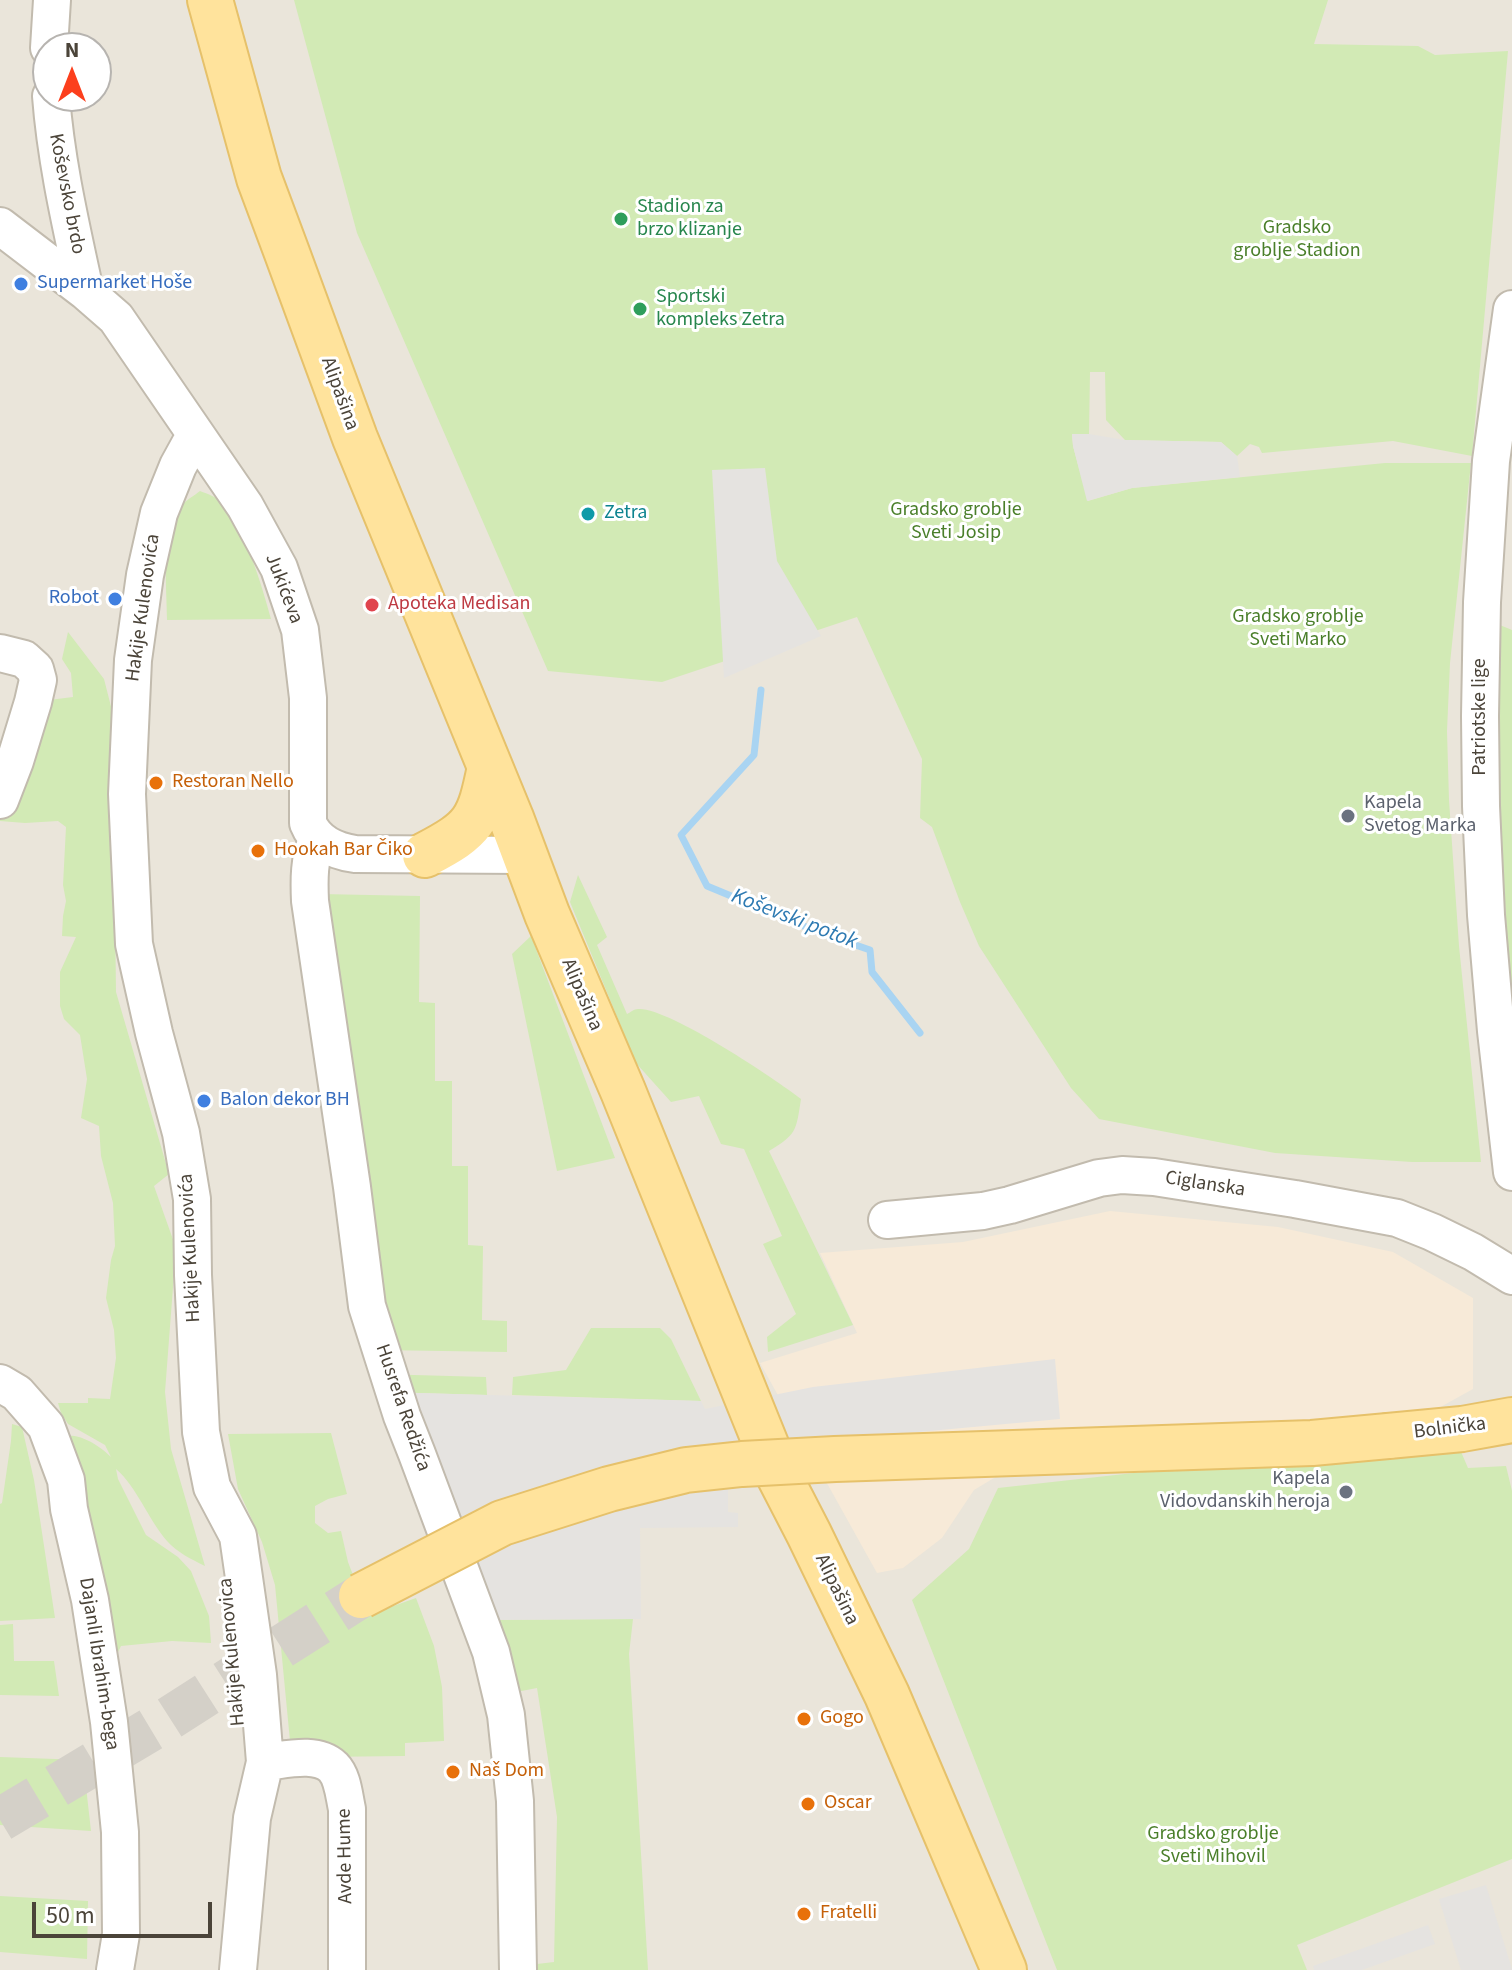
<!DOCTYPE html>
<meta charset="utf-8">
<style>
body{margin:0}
#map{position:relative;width:1512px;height:1970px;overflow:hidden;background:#f6f3ec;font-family:"Source Sans 3",sans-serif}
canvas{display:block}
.north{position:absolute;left:32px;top:32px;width:80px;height:80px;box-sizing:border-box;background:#fff;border:2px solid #b7b4b0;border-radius:50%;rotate:0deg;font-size:22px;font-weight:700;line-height:32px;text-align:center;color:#4b4439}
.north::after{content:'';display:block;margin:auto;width:28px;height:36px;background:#fc3f1d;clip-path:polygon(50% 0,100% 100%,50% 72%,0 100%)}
.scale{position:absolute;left:32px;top:1902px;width:180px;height:36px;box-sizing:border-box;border:4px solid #4b4439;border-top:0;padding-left:10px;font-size:24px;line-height:28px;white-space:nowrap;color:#4b4439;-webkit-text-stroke:6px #fff;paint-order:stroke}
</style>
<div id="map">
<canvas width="1512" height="1970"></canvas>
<div class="north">N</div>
<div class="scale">50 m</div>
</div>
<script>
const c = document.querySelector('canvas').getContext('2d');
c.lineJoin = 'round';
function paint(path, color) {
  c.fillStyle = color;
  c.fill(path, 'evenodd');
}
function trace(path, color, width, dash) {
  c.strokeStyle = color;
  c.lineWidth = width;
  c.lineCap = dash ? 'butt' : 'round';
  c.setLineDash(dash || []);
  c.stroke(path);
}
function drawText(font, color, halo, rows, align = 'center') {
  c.font = font + ' "Source Sans 3",sans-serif';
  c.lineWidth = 6;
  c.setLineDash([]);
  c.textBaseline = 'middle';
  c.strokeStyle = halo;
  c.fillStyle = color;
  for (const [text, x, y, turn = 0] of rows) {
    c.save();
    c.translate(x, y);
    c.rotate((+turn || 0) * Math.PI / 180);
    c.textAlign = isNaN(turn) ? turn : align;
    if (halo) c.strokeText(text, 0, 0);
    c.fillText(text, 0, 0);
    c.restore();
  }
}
paint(new Path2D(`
 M0,0h1512v1970h-1512zM48,48h48v48h-48z`), '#eae5da');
paint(new Path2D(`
 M1110,1211l168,16 115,25 80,46v91l-56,31 -378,31 -65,39 -32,48 -39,30 -26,5 -117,-210 97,-30 -37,-80 143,-11z`), '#f7ead8');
paint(new Path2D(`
 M294,0h1034l-14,44 104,2 17,9 73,-4 -36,405 -79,-15 -131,12 -3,-6 -9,-3 -13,12 -16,-14 -96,-2 -19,-20 -1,-48h-15l-1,62 -17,1 1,11 15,55 44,-13 253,-25h86l-21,200 -3,68 2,69 10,146 22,216h-69l-137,-9 -176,-34 -28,-31 -92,-142 -19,-44 -28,-75 -12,-9 2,-59 -65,-142 -195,65 -114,-11 -191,-438z
 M200,491c8,3 17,6 22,12 23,25 40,83 49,116l-104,1c0,-36 -7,-82 14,-113 4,-7 13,-11 19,-16z
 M1495,623l17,7v383l-17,-268z
 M68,632l36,47 14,55 -4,96 2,162 53,182 -15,12 22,62 -11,144 6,57 34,117c-14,-7 -27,-13 -38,-25 -19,-22 -30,-54 -51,-72l2,10 28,56 32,22 13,14 18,45 2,27 -39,-2 -51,5 -7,14 -50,-224c17,-3 37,11 47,21l-6,-12 -37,-21 -7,-11 -3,-10h30v-5l22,1 6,-41 -2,-28 -8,-32 5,-38 4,-14 -2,-43 -12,-47 -2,-30 -18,-8 6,-39 -7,-44 -16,-16 -4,-13v-34l16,-35 -14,-1 1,-20 3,-15 -3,-16 3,-58 -8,-6 -33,2 -25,-2v-36l33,-83 40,-5 -2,-24 -9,-14z
 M578,875l29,62 -10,8 30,69c4,-2 7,-5 11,-5 28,-3 138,70 163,90 -5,32 -4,35 -32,52l84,174 -85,27 -1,-15 29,-23 -33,-70 19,-8 -38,-87 -23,-5 -22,-48 -28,6 -35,-39 -66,-161z
 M320,894l100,2 -1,106 16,1v78h17v85h16v79l15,1 -1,74 25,1v31l-128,-2z
 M531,936l84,222 -58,13 -45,-217z
 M591,1328h69l11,11 30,62 -189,-6 1,-18 53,-7z
 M378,1374l108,3 1,18 -104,-3z
 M12,1424l10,3 12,53 21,138 -55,3v-117l2,-1 9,-62z
 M331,1433l16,61 -19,5 -13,7v17l13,10 13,-2 7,31 13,34 24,13 31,-11 18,48 8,41 2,54 -39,2v13l-87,1 -28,-16 -15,-156 -13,-43 -24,-53 -10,-55z
 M1459,1447l9,21 38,-2 6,25v368l-215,86 10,25h-250l-145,-370 57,-51 29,-61 316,-35z
 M633,1619l-4,35 19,316h-111v-6l17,-2 3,-145 -20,-129 -36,7 -25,-75z
 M13,1624l1,37h40l5,35 -59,-1v-70z
 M0,1757l83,3 8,71 -91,-6z
 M0,1896l88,5 -1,58 -87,-7z`), '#d2eab5');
paint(new Path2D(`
 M1072,434h17l36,6 96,2 16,14 3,21 -108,11 -45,13 -14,-55z
 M765,468l12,93 44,75 -97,42 -12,-208z
 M1055,1359l5,60 -337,31 5,14v48l10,1v14l-98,1 1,91 -165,1 -93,-228 318,9 4,8 108,-22z
 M1486,1885l26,84v1h-51l-22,-71z
 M1428,1925l7,19 -73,26h-48l-1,-4z`), '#e5e3e0');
trace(new Path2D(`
 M761,690l-7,65 -73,80 26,51 111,46 52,18 2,22 48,61`), '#a9d4f2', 7);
trace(new Path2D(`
 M0,1820l168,-101 193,-123`), '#d4d0c8', 44, [44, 22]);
const minor = new Path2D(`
 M49,48l3,-48
 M51,96c5,66 20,130 34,195
 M0,226l85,65 31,27 129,188 34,62 21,62 8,68v125c8,20 27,28 47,31l171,1
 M1512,309l-21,152 -9,141 -2,114 1,90 5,109 10,116 16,141
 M195,435l-17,31 -19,47 -14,62 -12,85 -6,134 7,150 20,89 27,100 11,66 1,76 8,157 11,55 26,49 20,139 7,87 -13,56 -14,152
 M0,653l24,6 11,10 3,11 -5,22 -18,59 -15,39
 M317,839c-8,21 -8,40 -7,62l42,286 15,119 35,110 15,38 74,198 15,63 9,86 3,169
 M887,1220l96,-9 27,-6 89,-27 23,-3 32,2 141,22 102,19 35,14 41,20 39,24
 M0,1383l17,10 29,33 20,54 3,29 21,91 19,122 11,110 1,102 -6,36
 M265,1762c20,-2 51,-11 68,5 10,10 11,29 14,42v161`);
const major = new Path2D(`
 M210,0l49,178 28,75 68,185 156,380 36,96 76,177 154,381 32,62 78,161 117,275
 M425,855c50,-26 54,-34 65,-88
 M1388,1436l74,-7 50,-9`);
trace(minor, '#c2bbae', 40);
trace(major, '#e6c16a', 48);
trace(minor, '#fff', 36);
trace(major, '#ffe39c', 44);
const majorBridge = new Path2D(`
 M361,1596l141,-73 107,-34 77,-19 56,-6 93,-5 477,-16 76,-7`);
trace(majorBridge, '#e6c16a', 48, []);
trace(majorBridge, '#ffe39c', 44);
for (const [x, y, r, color] of [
 [621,219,8,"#2e9e5b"],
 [21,284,8,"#3f7fe0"],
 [640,309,8,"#2e9e5b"],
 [588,514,8,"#0f9aa8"],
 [115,599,8,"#3f7fe0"],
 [372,605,8,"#e0444e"],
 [156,783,8,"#e8710a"],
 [1348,816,8,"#6b7280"],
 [258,851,8,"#e8710a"],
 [204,1101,8,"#3f7fe0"],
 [1346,1492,8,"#6b7280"],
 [804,1719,8,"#e8710a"],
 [453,1772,8,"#e8710a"],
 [808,1804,8,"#e8710a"],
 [804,1914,8,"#e8710a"]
]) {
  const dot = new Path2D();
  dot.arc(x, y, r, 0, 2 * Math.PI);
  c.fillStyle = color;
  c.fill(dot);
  trace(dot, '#fff', 3);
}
drawText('20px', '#4b4439', '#fff', [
 ["Koševsko brdo",66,194,79],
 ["Alipašina",339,394,70],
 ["Jukićeva",283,589,69],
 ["Hakije Kulenovića",144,608,-82],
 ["Patriotske lige",1481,717,-90],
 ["Alipašina",581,995,67],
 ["Ciglanska",1205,1185,9],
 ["Hakije Kulenovića",191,1248,-93],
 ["Husrefa Redžića",402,1408,71],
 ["Bolnička",1450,1429,-7],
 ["Alipašina",836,1590,64],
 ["Hakije Kulenovica",233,1652,-95],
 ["Dajanli Ibrahim-bega",98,1664,81],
 ["Avde Hume",346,1856,-91]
]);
drawText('20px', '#27864d', '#fff', [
 ["Stadion za",637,208],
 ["brzo klizanje",637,231],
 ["Sportski",656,298],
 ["kompleks Zetra",656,321]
], 'left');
drawText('20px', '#4a7f2a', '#fff', [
 ["Gradsko",1297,229],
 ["groblje Stadion",1297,252],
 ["Gradsko groblje",956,511],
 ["Sveti Josip",956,534],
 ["Gradsko groblje",1298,618],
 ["Sveti Marko",1298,641],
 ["Gradsko groblje",1213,1835],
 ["Sveti Mihovil",1213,1858]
]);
drawText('20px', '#366cbe', '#fff', [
 ["Supermarket Hoše",37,284],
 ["Robot",99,599,"right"],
 ["Balon dekor BH",220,1101]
], 'left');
drawText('20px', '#0d838f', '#fff', [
 ["Zetra",604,514]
], 'left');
drawText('20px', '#be3a42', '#fff', [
 ["Apoteka Medisan",388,605]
], 'left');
drawText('20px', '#c56008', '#fff', [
 ["Restoran Nello",172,783],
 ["Hookah Bar Čiko",274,851],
 ["Gogo",820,1719],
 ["Naš Dom",469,1772],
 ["Oscar",824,1804],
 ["Fratelli",820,1914]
], 'left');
drawText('20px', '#5b616d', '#fff', [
 ["Kapela",1364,804],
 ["Svetog Marka",1364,827],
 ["Kapela",1330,1480,"right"],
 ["Vidovdanskih heroja",1330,1503,"right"]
], 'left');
drawText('italic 22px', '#2e7ab2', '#fff', [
 ["Koševski potok",794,920,21]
]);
</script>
